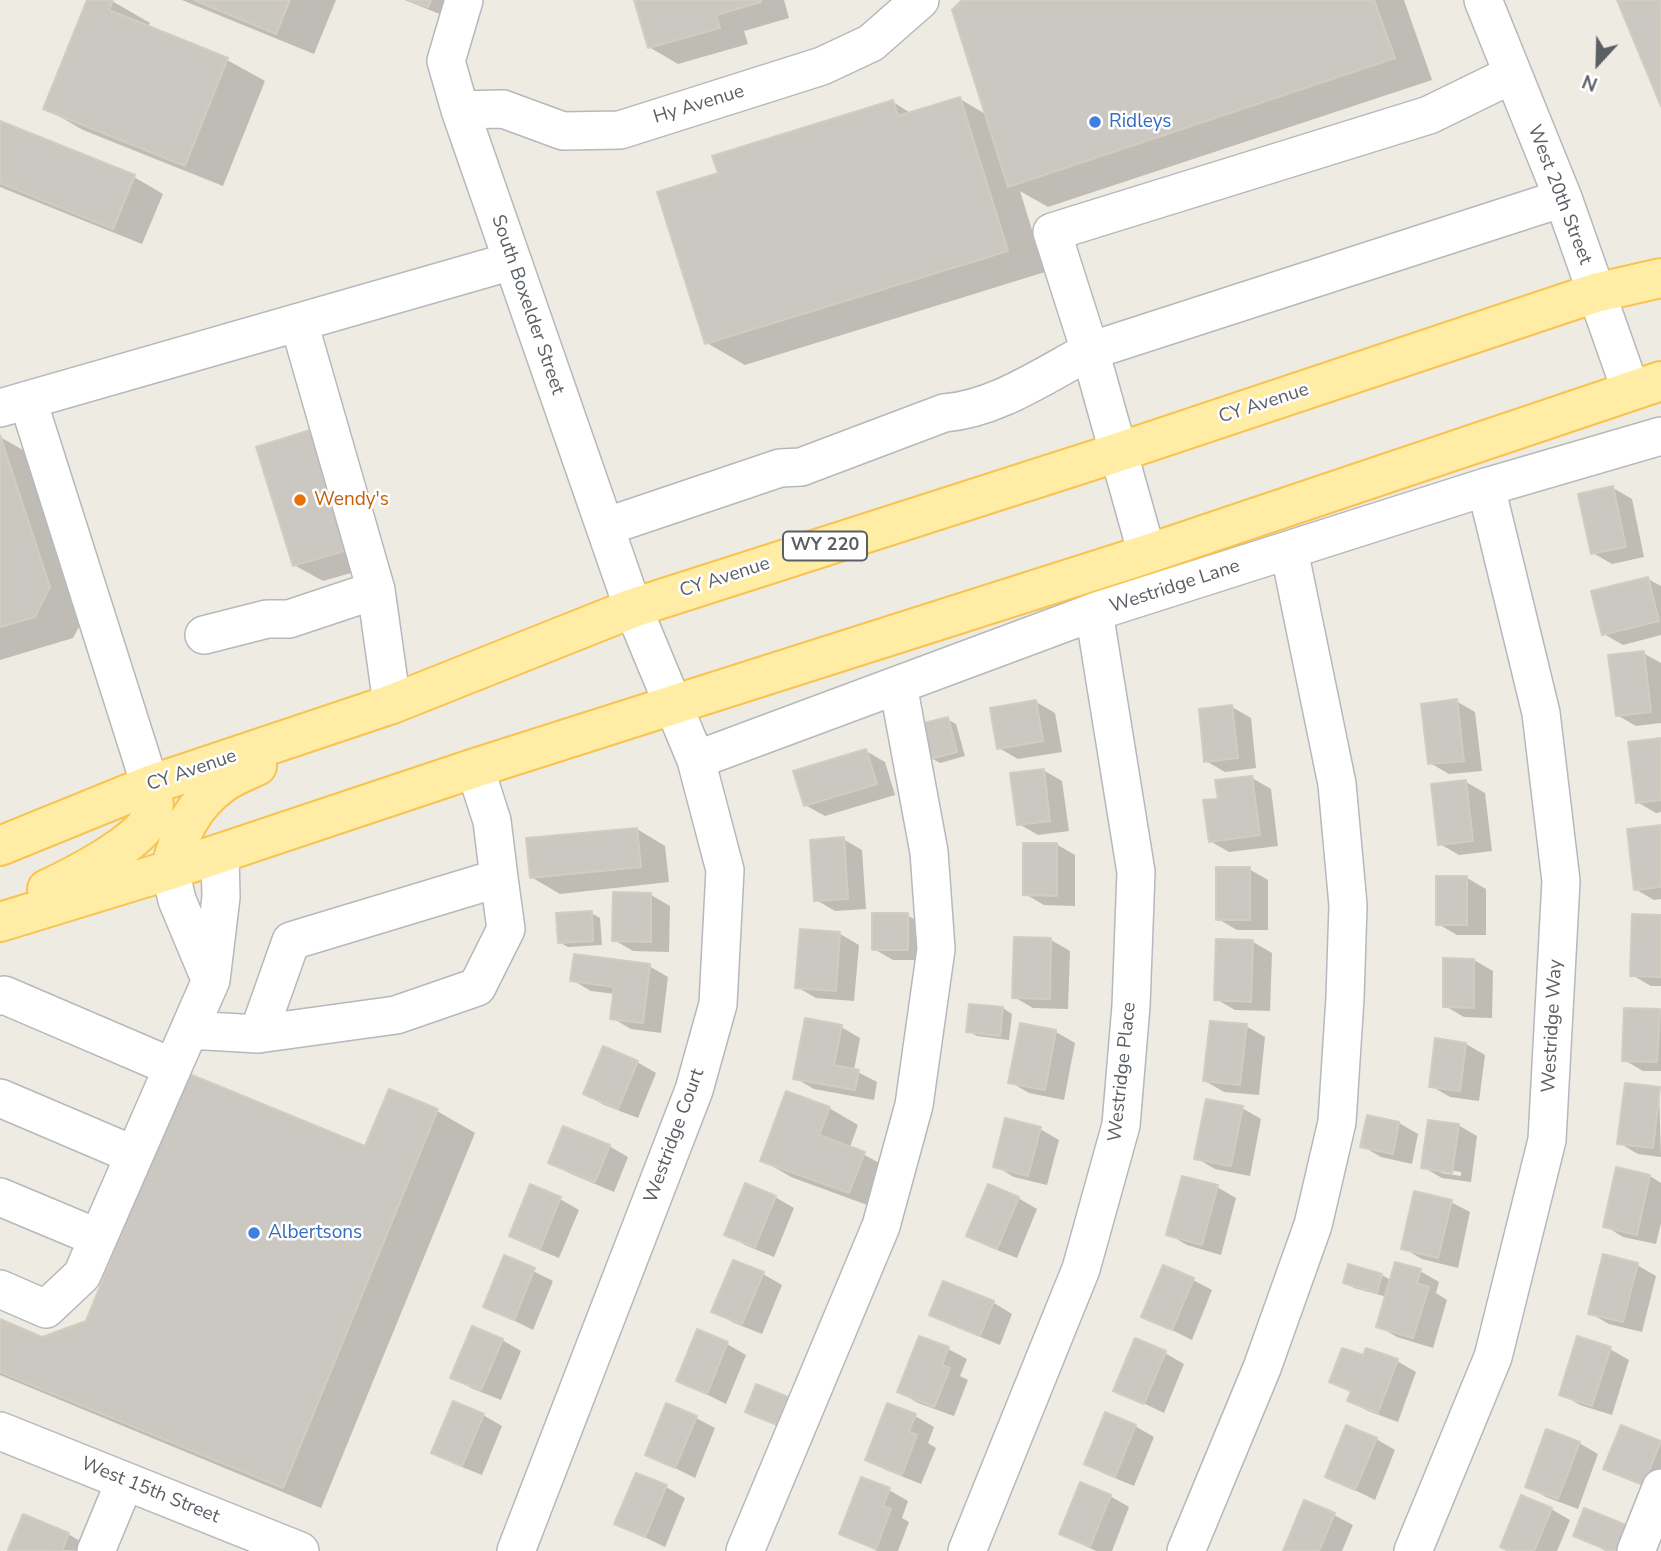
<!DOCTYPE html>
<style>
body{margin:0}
#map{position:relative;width:1661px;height:1551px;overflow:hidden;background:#eeebe2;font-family:"Nunito Sans",sans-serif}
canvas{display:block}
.north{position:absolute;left:1563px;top:28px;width:70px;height:70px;-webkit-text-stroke:5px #fff;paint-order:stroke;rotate:202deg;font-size:19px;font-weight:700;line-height:28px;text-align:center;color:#5a5f64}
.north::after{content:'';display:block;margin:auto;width:24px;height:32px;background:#5a5f64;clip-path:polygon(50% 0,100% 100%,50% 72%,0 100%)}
</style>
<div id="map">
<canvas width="1661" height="1551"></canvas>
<div class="north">N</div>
</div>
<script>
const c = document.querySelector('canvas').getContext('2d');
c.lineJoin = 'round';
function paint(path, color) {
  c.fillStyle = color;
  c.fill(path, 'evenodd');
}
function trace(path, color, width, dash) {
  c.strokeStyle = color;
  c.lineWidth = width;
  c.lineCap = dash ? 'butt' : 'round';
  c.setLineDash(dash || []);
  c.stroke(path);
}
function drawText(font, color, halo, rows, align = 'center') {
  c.font = font + ' "Nunito Sans",sans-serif';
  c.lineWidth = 5;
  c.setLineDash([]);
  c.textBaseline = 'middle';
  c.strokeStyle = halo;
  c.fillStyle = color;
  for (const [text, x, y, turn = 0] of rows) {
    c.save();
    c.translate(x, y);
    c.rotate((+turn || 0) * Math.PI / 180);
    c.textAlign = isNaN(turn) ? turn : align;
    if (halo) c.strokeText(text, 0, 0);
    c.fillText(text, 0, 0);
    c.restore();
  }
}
paint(new Path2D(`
 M89,0l23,1 38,22 -2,4 79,33 38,21 -42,105 -140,-56 -38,-22z
 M182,0h154l-22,54z
 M405,0h49l-7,17z
 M636,0h148l5,18 -45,13 4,13 -70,20 -29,-17z
 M965,0h439l28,80 -384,127 -28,-16 25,81 -300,93 -38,-22 13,-169 173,-72 19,12 48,-15 27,16z
 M0,123l134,54 29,17 -21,50 -142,-57z
 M310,432l29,16 36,118 -52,15 -29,-16z
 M0,437l37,21 51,152 -15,28 -73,22z
 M1613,488l19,11 12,58 -32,7 -19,-11z
 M1648,579l13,7v49l-38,10 -19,-11z
 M1643,653l18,10v60l-25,3 -19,-11z
 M1456,701l19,11 7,59 -33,3 -19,-11z
 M1036,702l19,11 7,39 -44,7 -19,-11z
 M1232,707l19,11 5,50 -31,4 -19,-11z
 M947,719l9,5 9,32 -25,7 -9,-5z
 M1661,740v72l-5,1 -19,-11z
 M866,751l19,11 10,33 -70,21 -20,-11z
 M1043,770l19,11 7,50 -31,4 -19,-11z
 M1252,778l19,11 7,57 -49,6 -19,-11 10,-41z
 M1466,782l19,11 7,58 -33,4 -19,-11z
 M1661,827v72l-7,1 -19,-11z
 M637,829l28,17 4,36 -109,12 -29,-17z
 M843,839l19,11 4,59 -31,2 -19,-11z
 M1056,844l19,11v51l-31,-1 -19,-11z
 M1249,869l19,11v50h-31l-19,-11z
 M1467,878l19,11v46h-29l-19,-11z
 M651,895l19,11 -1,46 -36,-1 -19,-11z
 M591,913l9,5 2,27 -34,2 -9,-5z
 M907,915l19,11v34h-33l-19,-11z
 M1661,917v69h-10l-19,-11z
 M840,934l19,11 -5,56 -38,-3 -19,-11z
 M1051,940l19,11 -2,58 -35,-1 -19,-11z
 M1253,942l19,11 -2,58 -35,-1 -19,-11z
 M1474,960l19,11 -1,47 -28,-1 -19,-11z
 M649,966l19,11 -7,56 -30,-4 -19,-11 3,-24 -24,-3 -19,-11z
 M1003,1008l9,6 -3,26 -32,-4 -9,-5z
 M1659,1010l2,1v60h-18l-19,-11z
 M1246,1026l19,11 -6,58 -35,-3 -19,-11z
 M841,1027l19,11 -6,32 23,12 -3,18 -60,-11 -19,-11z
 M1056,1032l19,11 -11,57 -35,-7 -19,-11z
 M1466,1044l19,11 -6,46 -29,-4 -19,-11z
 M637,1062l19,11 -18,45 -34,-13 -19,-11z
 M1659,1089l2,68 -23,-3 -19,-11z
 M829,1108l29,17 -8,22 42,23 -14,39 -87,-32 -29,-17z
 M1242,1108l19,11 -11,57 -35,-7 -19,-11z
 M437,1111l38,22 -154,375 -321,-133v-54l42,18 45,-17 279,-174z
 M1399,1123l19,11 -6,30 -31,-7 -19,-11z
 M1458,1125l19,11 -6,46 -29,-4 -19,-11zM1441,1169l20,3v4l-20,-3z
 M1040,1129l19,11 -12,45 -33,-8 -19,-11z
 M609,1146l19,11 -14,35 -45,-19 -19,-11z
 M1617,1169l33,7 11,7v40l-5,21 -33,-7 -18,-11z
 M1217,1187l19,11 -15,57 -34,-10 -19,-11z
 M775,1197l19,11 -20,49 -29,-12 -19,-11z
 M1018,1198l19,11 -20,49 -30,-12 -19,-10z
 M560,1199l19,11 -20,48 -29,-12 -19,-11z
 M1451,1202l19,10 -12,56 -36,-9 -19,-11z
 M505,1257l48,24 -20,49 -48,-24z
 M1637,1265l19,11 -14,56 -33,-8 -19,-11z
 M1349,1266l33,9 10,6 28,-10 19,11 -3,11 11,7 -14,48 -36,-11 -19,-11 9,-29 -33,-9 -9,-5z
 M763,1274l19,11 -20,49 -30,-12 -19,-11z
 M1193,1280l19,10 -20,50 -48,-24z
 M944,1283l50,20 18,11 -12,31 -49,-20 -19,-11z
 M502,1340l19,11 -20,49 -30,-12 -18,-11z
 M727,1344l19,11 -20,49 -48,-24z
 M948,1349l19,10 -7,17 8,4 -14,36 -36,-13 -19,-11z
 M1610,1349l19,11 -17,55 -32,-10 -19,-11z
 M1165,1353l19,11 -20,49 -48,-23z
 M1364,1358l33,3 19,11 -18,50 -30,-11 -19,-11 3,-7 -21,-11z
 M757,1386l39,18 -10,25 -30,-13z
 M888,1405l27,11 19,11 -6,16 8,5 -15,36 -35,-14 -19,-10z
 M483,1415l19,11 -20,49 -30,-12 -18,-11z
 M696,1418l19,10 -20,50 -48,-24z
 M1135,1426l19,11 -20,49 -29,-12 -19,-11z
 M1622,1427l39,16v51l-9,-7 -29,-12v3l-18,-10z
 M1376,1439l19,11 -20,50 -48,-24z
 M1579,1443l19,11 -20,55 -32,-12 -19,-11z
 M637,1475l29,12 19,11 -20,49 -48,-23z
 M889,1490l19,11 -6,17 7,4 -11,29h-21l-36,-18z
 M1110,1496l19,11 -17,44h-16l-35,-17z
 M1551,1509l19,11 -13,31h-47z
 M1334,1515l19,10 -11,26h-57z
 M68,1534l19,11 -2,6 -75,-2z
 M1575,1535l70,16h-39z`), '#0003');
const building = new Path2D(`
 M87,0h26l-4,10 119,48 -43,108 -142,-57z
 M194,0h96l-14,34z
 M409,0h22l-3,7z
 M634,0h127v2l-45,13 4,13 -72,20z
 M962,0h412l21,58 -387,129 -56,-177z
 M1617,0h44v106z
 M960,97l48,154 -303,93 -48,-152 61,-19 -6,-17 181,-56 5,16z
 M0,121l135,54 -22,54 -113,-46z
 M310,430l37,120 -54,16 -37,-119z
 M0,435l50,152 -15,30 -35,10z
 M1613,486l13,61 -35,7 -13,-60z
 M1648,577l11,44 -57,14 -11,-44z
 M1644,651l7,61 -35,4 -8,-61z
 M1457,699l7,62 -36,3 -7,-60z
 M1036,700l7,41 -46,8 -7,-41z
 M1232,705l6,53 -34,4 -5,-53z
 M948,717l9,35 -27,7 -10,-35z
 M1661,738v62l-25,3 -8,-61z
 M866,749l11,35 -73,22 -11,-35z
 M1044,769l6,52 -33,4 -7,-52z
 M1252,776l8,59 -51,7 -6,-42 15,-1 -3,-19z
 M1466,780l7,61 -35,4 -7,-61z
 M1661,825v62l-27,3 -7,-61z
 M637,828l4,39 -111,11 -4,-40z
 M844,837l4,62 -34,2 -4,-61z
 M1023,843h34v53l-34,-1z
 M1216,867h34v53h-34z
 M1436,876h31v49h-31z
 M613,892l38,1v49l-39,-1z
 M592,911l1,30 -35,2 -2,-30z
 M872,913h36v37h-36z
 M1632,914l29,1v62l-31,-1z
 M800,929l40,3 -4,59 -41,-3z
 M1014,937l37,1 -1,61 -38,-1z
 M1216,939l37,1 -2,62 -37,-2z
 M574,954l76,10 -7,59 -33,-4 4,-32 -44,-6z
 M1443,958l31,1v49l-31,-1z
 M969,1004l34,3 -3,29 -34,-4z
 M1624,1008l36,1 -3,53 -35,-1z
 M805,1018l37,7 -8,40 25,5 -4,20 -62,-11z
 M1210,1021l37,3 -7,61 -37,-4z
 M1020,1023l36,7 -11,60 -37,-7z
 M1435,1038l31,5 -6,48 -31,-4z
 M603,1046l35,15 -20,48 -35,-15z
 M187,1073l178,73 24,-57 49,20 -155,379 -283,-116v-53l42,18 44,-16z
 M1625,1083l35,4 -7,61 -36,-4z
 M786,1091l44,16 -11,28 46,17 -16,41 -89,-32z
 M1206,1099l37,7 -12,60 -37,-7z
 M1367,1115l32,7 -6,32 -33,-7z
 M1005,1118l36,9 -13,49 -35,-9z
 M1428,1120l31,4 -7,49 -31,-5z
 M563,1126l47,19 -15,37 -47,-19z
 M1616,1167l34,8 -13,60 -34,-8z
 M1182,1176l36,9 -16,60 -36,-10z
 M745,1183l31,13 -21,51 -31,-12z
 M530,1184l31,13 -21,52 -31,-13z
 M988,1184l31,13 -22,52 -31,-13z
 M1414,1191l38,9 -14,58 -37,-9z
 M1603,1254l35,9 -15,59 -35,-8z
 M504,1255l31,13 -21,52 -31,-13z
 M733,1260l31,12 -22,52 -31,-12z
 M1395,1262l26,7 -4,14 12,4 -16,51 -37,-11z
 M1348,1264l34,10 -5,19 -34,-10z
 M1163,1265l31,13 -22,52 -31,-13z
 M943,1281l51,20 -14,35 -51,-21z
 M472,1326l31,13 -22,51 -31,-12z
 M697,1329l31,13 -21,52 -31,-13z
 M919,1336l30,11 -7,18 8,3 -16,39 -37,-15z
 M1577,1336l34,11 -19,59 -33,-11z
 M1135,1338l31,13 -22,53 -31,-13z
 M1342,1348l21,7 3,-7 32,11 -20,54 -31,-12 4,-10 -22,-9z
 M756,1384l32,13 -11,28 -32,-13z
 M453,1401l31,13 -22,52 -31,-13z
 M666,1403l31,13 -22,52 -30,-13z
 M887,1403l29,11 -7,18 8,3 -15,40 -37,-15z
 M1105,1412l31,13 -21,52 -31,-13z
 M1346,1425l31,13 -22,52 -30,-13z
 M1621,1425l40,16 -18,44 -40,-16z
 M1546,1429l34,13 -22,57 -33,-12z
 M636,1473l31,12 -22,52 -31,-13z
 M861,1477l29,11 -7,18 8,3 -15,40 -37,-15z
 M1080,1482l31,13 -21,52 -31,-13z
 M1521,1495l31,13 -18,43h-25l-9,-4z
 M1304,1500l31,13 -16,38h-36z
 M1584,1508l47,19 -9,24h-12l-37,-15z
 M23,1514l46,19 -7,18 -54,-1z`);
paint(building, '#cbc7c1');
trace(building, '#d3ccc0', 2);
const minor = new Path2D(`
 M464,0l-18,61 14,49 173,498 63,152 29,110 -7,134 -24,86 -178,461
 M1483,0l80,198 68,193
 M460,110l43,-1 60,22 57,-1 202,-64 49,-23 49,-43
 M299,323l77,267 16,114
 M28,401l122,384
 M0,408l512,-147
 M605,527l175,-59 21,-1 143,-54c52,-4 100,-38 146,-62l-38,-119 377,-117 84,-41
 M1147,554l-57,-203 473,-153
 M204,635l63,-16h22l87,-29
 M696,760l398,-148 392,-125 175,-51
 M475,768l17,53 7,57
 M170,870l7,30 33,79
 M0,996l4,-1 168,72
 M189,1030l69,4 33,-93 208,-63 7,51 -29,58 -81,28 -138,19
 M0,1098l134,57
 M0,1197l98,41
 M0,1289l46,20 36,-34 129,-295 10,-83 -1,-44
 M0,1431l300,120
 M96,1551l29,-70
 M745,1551l136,-325 33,-121 22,-156 -7,-97 -31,-167
 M967,1551l114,-282 40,-144 10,-119 5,-134 -42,-260
 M1186,1551l76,-183 51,-143 24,-103 8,-124 3,-93 -11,-121 -48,-234
 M1413,1551l80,-194 54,-217 14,-259 -20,-168 -55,-226
 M1636,1551l25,-63`);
const major = new Path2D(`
 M0,846l150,-61 242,-81 241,-96 486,-156 476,-159 66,-15
 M170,870c9,-35 22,-65 53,-87 10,-7 23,-12 34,-17
 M47,889c26,-12 93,-46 104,-72 5,-10 2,-22 -1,-32
 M0,922l170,-52 305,-102 672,-214 514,-173`);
trace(minor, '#b5b8bd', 40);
trace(major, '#f9c350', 42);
trace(minor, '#fff', 37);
trace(major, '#ffeda6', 38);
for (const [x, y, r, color] of [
 [1095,122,7,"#3f7fe0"],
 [300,500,7,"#e8710a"],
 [254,1233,7,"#3f7fe0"]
]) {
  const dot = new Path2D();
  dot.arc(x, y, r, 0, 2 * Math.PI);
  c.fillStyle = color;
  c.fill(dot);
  trace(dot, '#fff', 2.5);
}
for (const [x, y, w] of [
 [825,546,84]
]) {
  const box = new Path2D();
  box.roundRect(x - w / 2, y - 14.5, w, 29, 5);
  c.fillStyle = '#fff';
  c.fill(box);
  trace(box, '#5a5f64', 2);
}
drawText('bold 18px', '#5a5f64', null, [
 ["WY 220",825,546]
]);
drawText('19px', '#5a5f64', '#fff', [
 ["Hy Avenue",699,105,-17],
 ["West 20th Street",1559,195,69],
 ["South Boxelder Street",527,305,71],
 ["CY Avenue",1264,404,-18],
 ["CY Avenue",725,578,-18],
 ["Westridge Lane",1175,587,-18],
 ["CY Avenue",192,771,-19],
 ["Westridge Way",1553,1026,-87],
 ["Westridge Place",1123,1072,-84],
 ["Westridge Court",675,1136,-70],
 ["West 15th Street",150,1491,22]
]);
drawText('19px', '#366cbe', '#fff', [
 ["Ridleys",1109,122],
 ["Albertsons",268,1233]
], 'left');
drawText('19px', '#c56008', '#fff', [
 ["Wendy's",314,500]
], 'left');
</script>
